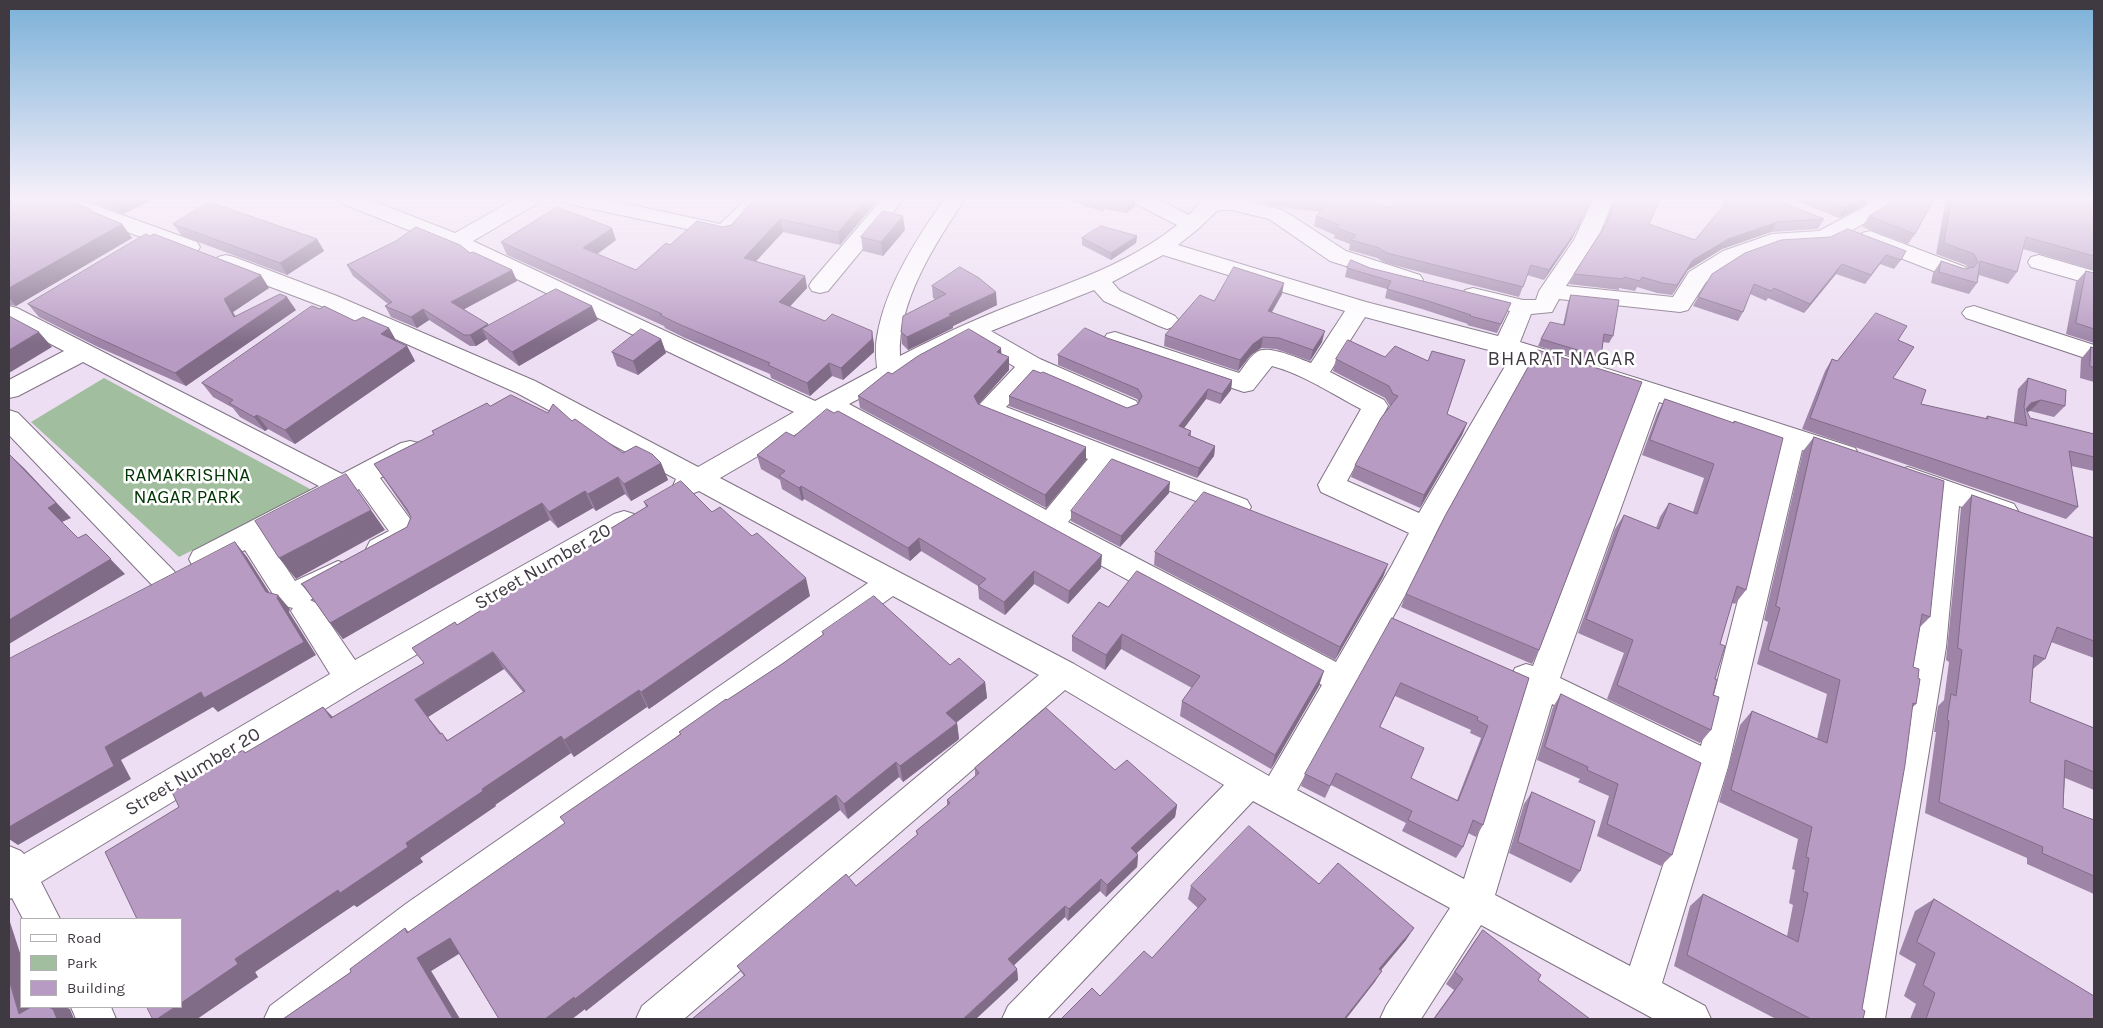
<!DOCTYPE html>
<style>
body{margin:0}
#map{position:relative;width:2103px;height:1028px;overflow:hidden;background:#eddef3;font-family:Karla,sans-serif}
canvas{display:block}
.frame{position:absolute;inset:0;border:10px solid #3f3942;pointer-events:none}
.legend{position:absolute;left:20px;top:918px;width:162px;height:90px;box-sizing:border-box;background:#fff;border:1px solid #b2b0b3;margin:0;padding:6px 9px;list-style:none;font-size:15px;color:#3f3942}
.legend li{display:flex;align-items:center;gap:10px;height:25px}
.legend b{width:25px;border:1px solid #b2b0b3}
</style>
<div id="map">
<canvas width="2103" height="1028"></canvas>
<div class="frame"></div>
<ul class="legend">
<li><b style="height:6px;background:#fff"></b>Road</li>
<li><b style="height:14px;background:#a1bf9f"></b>Park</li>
<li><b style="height:14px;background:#b89bc3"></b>Building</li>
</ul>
</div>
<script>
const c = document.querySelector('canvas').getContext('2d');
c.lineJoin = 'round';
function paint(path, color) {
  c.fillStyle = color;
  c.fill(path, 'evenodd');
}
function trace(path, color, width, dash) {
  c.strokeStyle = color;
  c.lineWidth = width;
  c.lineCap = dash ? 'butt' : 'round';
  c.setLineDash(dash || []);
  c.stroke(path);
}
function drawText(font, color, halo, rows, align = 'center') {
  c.font = font + ' Karla,sans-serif';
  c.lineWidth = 5;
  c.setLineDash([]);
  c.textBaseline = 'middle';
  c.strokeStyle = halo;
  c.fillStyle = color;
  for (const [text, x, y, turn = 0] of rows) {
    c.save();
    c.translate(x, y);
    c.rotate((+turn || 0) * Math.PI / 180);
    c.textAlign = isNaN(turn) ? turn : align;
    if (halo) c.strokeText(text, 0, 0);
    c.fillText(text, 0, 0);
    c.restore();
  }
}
paint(new Path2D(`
 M104,378l208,112 -133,67 -148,-135z`), '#a1bf9f');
const minor = new Path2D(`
 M47,199h31l119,43 3,5 -3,5 -8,2 -8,-2 -131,-49z
 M338,199h30l87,34 60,-34h26l-3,4 -65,38 342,160 62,-33c-1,-11 -2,-21 0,-31 8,-50 39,-97 67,-138h21c-29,43 -68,103 -65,157 37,-19 73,-36 112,-51 57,-22 117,-41 165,-80l-43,-22 -3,-4h27l31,16 14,-16h37l43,11 63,41 74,24 3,5 -3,5 -8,2 -82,-26 -61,-42 -37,-9h-14l-20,19 -20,16 188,57 132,34 12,-25 -45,-11 -3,-5 3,-5 8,-2 50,12h13l3,-9 35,-51 19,-41h21l-14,34 -34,53 107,11 16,-25 34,-21 49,-17 47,-3 47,-25 5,-7h21l-12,15 -48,28 -57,5 -36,14 -33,21 -18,28 -8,2 -121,-13 -7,13 -21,2 -11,28c112,34 224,70 335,106l4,7 -4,7 -9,2 -44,-14 -74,317 -66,216 43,23 6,13h-57l-173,-94 -60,94h-41l6,-13 64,-98 -197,-107 -206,218h-45l6,-13 216,-221 -159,-95 -381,329h-48l6,-13 397,-331 -146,-79 -460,333 -119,90h-50l6,-13 137,-103 461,-320 -169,-92 -13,5 -10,-3 -3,-7 3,-7 -159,-86 -196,-87 -103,-39 -3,-5 3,-5 8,-2 8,2 103,39 198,85 163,86 96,-55 -346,-166 -107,-43zM1163,255l182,56 -34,52c-11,-4 -43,-19 -54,-11 -7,4 -13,15 -18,21l-124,-41 -8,2 -4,6 4,6 137,46 9,-2 19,-24c31,8 60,28 89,43l-43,76 3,7 88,41 -17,32 -56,97 -268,-140 43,-54 126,49 10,-3 4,-7 -4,-7 -241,-93 29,-31 83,37 9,3 9,-3 4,-6 -4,-6 -96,-42 -49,-28 103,-41 10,11 55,25 8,3 8,-3 4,-5 -4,-5 -55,-25 -8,-9zM1365,317l146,39 -92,157 -72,-32 41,-75 -4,-6 -54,-28zM971,340l44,27 -35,37 -4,6 4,6 108,43 -42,51 -197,-106zM1531,362l106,32 -104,272 -7,-2 -11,4 -4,9 4,9 9,5 -60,188 -167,-89 117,-211 24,-50zM1659,402l119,40 -77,304 -141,-68zM829,415l151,85 342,185 -53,91 -195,-112 -354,-186zM1552,704l141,70 -63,192 -135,-71z
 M563,199h42l115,25 26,-25h22l-35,37 -8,1 -152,-32 -7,-2z
 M882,199h22l-76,92 -8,2 -8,-2 -3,-5 3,-5z
 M1870,231l95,36 3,5 -3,5 -8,2 -8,-2 -87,-34 -3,-5 3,-5z
 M2039,255l55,16v14l-63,-18 -3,-5 3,-5z
 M9,306l8,2 325,166 59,-31 9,-2 9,2 4,7 -4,7 -39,21 36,49 4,8 -4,8 -36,17 -10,-3 -4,-8 4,-8 19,-10 -30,-42 -92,49 28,43 43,-20 10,3 4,8 -4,8 -38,20 6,3 39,57 259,-146 10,-3 10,3 4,7 -4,7 -273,159 -320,195 19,37h-37l-11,-21 -3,1v-53l12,5 3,3 306,-180 -34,-55 -5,-8 2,-3 -13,-3 -35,-55 -42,20 -10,-3 -4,-8 4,-8 126,-65 -236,-124 -65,34 -9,2v-18l55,-29 -55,-29z
 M1974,306l120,39v16l-128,-43 -4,-5 4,-5z
 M9,410l9,3 156,158 4,8 -4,8 -10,3 -10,-3 -145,-152z
 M1908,467l106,37 4,7 -4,7 -10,3 -45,-15 -13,141 -61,372h-38l69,-372 17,-151 -34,-12 -4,-7 4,-7z
 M71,1007h40l5,12h-40z`);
trace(minor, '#807385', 2);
paint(minor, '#fff');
paint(new Path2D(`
 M9,199l85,13 28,12 10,14 -116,68 -7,-1z
 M84,199h70l-31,15z
 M755,199h124l-39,46 -57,-13 -27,29 49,15 2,12 -17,18 84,38v8l-31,28 -11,-4 -22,20 -39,-18 -1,-4 -85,-36 -20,-10 -1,-2 -157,-71 -6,-13 115,-2 -19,14 39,16 34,-25 61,-20z
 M1066,199h69v7l-8,7 -23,-4 -1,3z
 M1248,199h115l28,9 4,-9h196l-19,40 -28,41 -17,-5 -8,22 -134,-34 -8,-5 -28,-8 1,-6 -16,-6 1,-3 -21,-9 2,-10 5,-4 -48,-6z
 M1616,199h44l-11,25 46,16 30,-36 -2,-1 2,-4h50l49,20 -6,10 -47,3 -49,17 -34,21 -16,25 -15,-2 -20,-6 -2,4 -16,-3v2l-50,-6 5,-10 32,-50z
 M1791,199h78l-4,6 -26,13z
 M1946,199h148v71l-71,-21 -6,23 -9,12 -29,-9 -2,8 -8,11 -38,-11 2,-10 8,-12 24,8h3l-2,-4 -30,-11z
 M1888,205l27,29 -7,10 -46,-17 7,-11z
 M173,224l144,15 7,12 -37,24 -105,-39z
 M905,230l-22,26 -20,-5 -2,-14z
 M1137,236l-1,7 -25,17 -29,-15v-7z
 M1830,237l71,23 -7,9 -14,-5 -15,20 -29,-10 -32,39 -36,-15 -2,3 -16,-7 -7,18 -5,9 -45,-15 5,-9z
 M470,253l42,17 5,11 -53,28 25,17 109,-6 -79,46 -30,-23 -2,-4 -11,7h-6l-41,-26 -12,8 -26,-11 -6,-11 3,-2 -35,-28 -6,-11z
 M1347,268h23l137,44 -10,21 -30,-8 1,-1 -46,-15 -37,-11 2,-9 -42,-12z
 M2086,271l8,2v70l-28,-9 10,-52z
 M932,286l65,19 -44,21v2l-45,22 -6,-6 -1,-12 34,-33 -2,-1z
 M269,288l-36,24 2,4 61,-6 -110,76 -88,-39 -59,-30 -11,-13z
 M1282,294l-10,18 50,30 -12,19 -34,-12 -15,-1 -10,7 -13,16 -74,-25 1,-11 49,-34z
 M1571,295l42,41 -4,7 -6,-1 -2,15 -4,7 -59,-18 3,-7 22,-14 5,-23z
 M355,321l34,7 7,13 11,5 8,15 -120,83 -27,-15 -3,2 -25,-14 -7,-9 -20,-11 -11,-14z
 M1107,338l125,42 -1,10 -11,14 -14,-5 -22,29 7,3v5l24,10 -1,10 -17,22 -188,-72v-10l118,12 11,-4 1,-1 -2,-4 -79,-34v-10z
 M661,339l5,14 -28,22 -21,-9 -5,-14z
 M1898,340l-5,38 28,26 64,15 2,-3 27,7v-4l4,-30 10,-11 37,28 -11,11 -24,-6 -3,1 3,6 64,16v37l-23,-5 7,41 -12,12 -264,-90 23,-58 7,-12 5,2z
 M2091,347l3,1v34l-14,-4 1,-19z
 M1001,348v6l8,16 -31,35 108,55 -40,48 -186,-100 -2,-12 34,-22z
 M1336,359l111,55 20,9 -5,12 -42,73 -69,-31 4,-12 35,-59 -5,-8 -52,-27z
 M1665,399l68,24 1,-2 12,169 -11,14 -3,-1 -12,41 -7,51 -2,35 -11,13 -93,-44 17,-46 -46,-20 37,-104 9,-14 32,13 4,-11 9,-14 24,9 11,-34 -62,-23 15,-41z
 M490,406l58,7 24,8 51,32 38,10 7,17 -37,21 -6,-7 -29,17 -3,-3 -35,20 -8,-8 -207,119 -29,-39 -13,-16 106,-57 4,-10 -2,-2 -35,-51 60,-30 -2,-3z
 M794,436l307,132 -33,36 -34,-20 -29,31 -26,-16 -1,-13 -57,-35 -11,10 -106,-62 -2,2 -20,-12 -2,-9 -19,-11 -4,-14z
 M1814,437l116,180 -10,10 -7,40 5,11 -2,26 -4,4 -50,301 1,10h-87l-102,-53 16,-60 13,-12 84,42 6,-31 -4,-2 6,-33 -3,-1 6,-30 -79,-37 21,-77 12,-14 65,28 10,-45 -70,-30 11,-42 -4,-2 39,-169z
 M1169,493l-49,54 -49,-26v-10z
 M1972,495l122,43v120l-43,-16 -6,17 -12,10 -3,33 64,26v62l-29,-12 -2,30 31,12v74l-67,-30v-6l-102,-45 11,-81h-2l4,-26 6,-6 5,-38 -3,-2 15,-152z
 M644,502l68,10 98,84 -161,113 -2,-2 -73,50 -3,-4 -76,52 1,1 -76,52 3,4 -66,45 -3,-2 -99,67 3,5 -61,42h-44l-16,-100 42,-112 64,-57 3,3 77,-46 10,10 91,-54 33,-38 77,-44 61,-38 -2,-4 53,-32zM504,669l19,23 -75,48 -7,-7 -13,-16z
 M1155,552l233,12 -5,13 -48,83 -181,-95z
 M1406,594l133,56 -7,14 -131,-57z
 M1108,607l211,79 -48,83 -91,-53 2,-15 10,-13 -71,-39 -16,21 -33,-19v-15z
 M1392,618l137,60 -46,147 -7,12 -8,-4 -5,14 -7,11 -54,-27 4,-8 -75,-38 -6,13 -24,-12 4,-12zM1395,696l76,34 -1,3 11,5 -24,62 -46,-22 -31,-51z
 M822,632l128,33 35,17 2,16 -31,25h1l2,16 -2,2 -54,41 -4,-5 -51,42 -8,-9 -254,201 -1,-2 -13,10h-73l-40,-65 -28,17 29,48h-177l68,-47 54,-44 4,4 156,-109 115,-89 -1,-2 103,-68 41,-29z
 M1561,694l111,161 -11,11 -64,-30 12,-40 -31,-14 2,-3 -43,-19 16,-53z
 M975,768l140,2 62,35 -2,12 -38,36 1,2 -1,12 -31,30 -6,-6 -32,30 -3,-4 -51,48 3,4 1,11 -274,-4 -7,-10 119,-80 61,-51 -1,-4 31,-25v-6l28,-24z
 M1532,792l48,79 -9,12 -62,-30 15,-49z
 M1319,884l87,56 -25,30 -7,13 -274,13 52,-38 46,-50 -10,-9 3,-13z
 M1934,899l160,120h-184l6,-15 -12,-8 12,-32 -17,-10 16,-43z
 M1483,930l55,50 52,39h-157l21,-29 -8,-6 28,-42z`), '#9e85a8');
paint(new Path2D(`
 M113,199h41l-31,15z
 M867,199h12l-39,46 -2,-13z
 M1135,199v7l-8,7v-13z
 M1590,199l-18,40 -28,41 5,-10z
 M1861,199h8l-4,6 -26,13 6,-10z
 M903,216l2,14 -22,26 -2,-14z
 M780,219l3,13 -36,39 -3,-13z
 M1777,222l-6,10 -49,17 -34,21 -16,25 5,-10 16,-25 35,-21z
 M122,224l10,14 -116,68 -7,-8v-10z
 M612,228l4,12 -28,21 -5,-13z
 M1137,236l-1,7 -25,17v-7z
 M317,239l7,12 -37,24 -7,-12z
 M1886,255l-6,9 -15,20 6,-9z
 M1842,264l-6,10 -32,39 6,-9z
 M512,270l5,11 -60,32 -6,-11z
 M261,275l8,13 -36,24 9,16 45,-31 9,13 -110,76 -11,-13 59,-56 -10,-18z
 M805,276l2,12 -25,27 -3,-13z
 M1284,283l-2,11 -16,28 2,-11z
 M996,292l1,13 -44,21v2l-45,22 -1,-13 42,-23z
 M592,306l6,14 -79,46 -7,-14z
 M423,309l6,11 -12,8 -6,-11z
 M488,324l5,11 -11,-6 5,10 -11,7 -6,-11z
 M389,328l8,14 -16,-8z
 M872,331l2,13v8l-31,28 -2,-12z
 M1325,331l-3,11 -12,19 3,-11z
 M39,332l13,15 -43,26v-23z
 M1263,337l-2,11 -10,7 -13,16 2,-11 13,-16z
 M661,339l5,14 -28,22 -5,-14z
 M407,346l8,15 -120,83 -10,-14z
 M1001,348l1,13 -5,-9z
 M1009,357v13l-35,39v-13z
 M829,363l3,13 -22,20 -3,-13z
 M1232,380l-1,10 -11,14 2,-10z
 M1208,389l-2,10 -28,37 1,-10z
 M2041,400l-11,11 -5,2 -1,-3 7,-7z
 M257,415l11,14 -3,2 -11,-14z
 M1467,423l-5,12 -42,73 4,-13z
 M1215,446l-1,10 -17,22 2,-10z
 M1086,447v13l-40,48 -1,-13z
 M9,454l15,14 47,50 -9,4 -14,-14z
 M661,463l7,17 -37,21 -7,-17z
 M618,477l7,17 -29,17 -8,-17z
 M1170,482l-1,11 -49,54 1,-11z
 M801,486l3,13 -2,2 -3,-13z
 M585,491l8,17 -35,20 -9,-16z
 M542,503l8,17 -207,119 -13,-16z
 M371,510l14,20 -89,49 -17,-21z
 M86,534l39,40 -116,70v-24z
 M919,538l2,13 -11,10 -2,-13z
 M235,542l12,15 31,49 -12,-14z
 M1102,555l-1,13 -33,36 1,-13z
 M1388,564l-5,13 -48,83 5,-13z
 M1034,571v13l-29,31 -1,-13z
 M806,578l4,18 -161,113 -8,-17z
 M278,595l12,14 -1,3 27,43 -98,57 -5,-5 -92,53 10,19 -113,66 -9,-6v-12l96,-80 172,-149z
 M1122,634l-1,15 -16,21 1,-15z
 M493,652l11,17 -76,48 25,33 -38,-50z
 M1324,671l-5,15 -48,83 4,-14z
 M985,682l2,16 -39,31 -2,-16z
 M639,690l8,17 -73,50 -10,-17z
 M323,707l15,16 -7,-5z
 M957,723l2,16 -56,43 -3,-16z
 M561,736l10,17 -76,52 1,1 -76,52 3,4 -66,45 -3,-2 -99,67 3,5 -61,42h-40l18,-12h6v-4l54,-44 171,-116 76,-54z
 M896,762l3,15 -51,42 -4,-15z
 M836,795l4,15 -254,201 -1,-2 -13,10h-27z
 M1177,805l-2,12 -46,43 2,-12z
 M1138,855l-1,12 -31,30 1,-12z
 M1101,879l-1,12 -32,30 1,-12z
 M1065,906v11l-56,53 -1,-11z
 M9,921l1,1 11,34v51h17l-19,7 -10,-34z
 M1414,928l-8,12 -34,41 7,-12z
 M450,938l13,13 -32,20 29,48h-7l-36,-61z
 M1017,969l1,11 -42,39h-13z
 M1382,971l-8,12 -28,36h-2z
 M50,1007h15l5,2 4,10h-17z`), '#816c88');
const building = new Path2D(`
 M9,199h54l29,11 -2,1 32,13 -113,64z
 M755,199h112l-29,33 -58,-13 -36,39 61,18 -26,26 46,19 7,-7 40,17v8l-31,29 -12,-5 -22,20 -39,-18 2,-2 -89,-38 -21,-10 2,-1 -161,-72 56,-35 55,21 -29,20 53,22 30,-27 4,2 27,-24 26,6 8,-2z
 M1307,199h56l28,9 4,-9h195l-13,30 -28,41 -18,-5 -8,22 -136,-34 -8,-5 -28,-8 5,-5 -19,-7 2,-3 -23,-9 14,-14z
 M1616,199h44l-11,25 46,16 34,-41h46l49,20 -47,3 -49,17 -35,21 -16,25 -15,-2 -20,-6 -2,4 -16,-4 -1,2 -49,-5 32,-50z
 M1823,199h38l-16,9z
 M1892,199h42l-19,35 -46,-18 19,-11z
 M1952,199h142v57l-68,-19 -9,35 -37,-11 -3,22 -38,-11 2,-11 24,8 9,-2 4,-5 -4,-8 -30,-11z
 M209,202l108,37 -37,24 -107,-39z
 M883,211l20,5 -22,26 -20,-5z
 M1101,226l36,10 -26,17 -29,-15z
 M416,227l44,18 10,8 3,-1 39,18 -61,32 37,22 -18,11h-6l-41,-26 -12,8 -26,-11 7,-4 -45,-37 49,-24z
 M1848,229l58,22 -5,9 -15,-5 -15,20 -29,-11 -32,40 -36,-16 -3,3 -17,-7 -11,28 -45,-15 14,-23 33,-21 36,-13 49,-3z
 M146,234l4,2 4,-2 107,41 -37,24 10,18 46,-23 7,3 -112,76 -88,-40 -59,-29z
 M1351,260l19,8 141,35 -10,21 -31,-8 1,-1 -46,-15 -38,-11 4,-8 -44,-13z
 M960,267l19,11 17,14 -47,22 3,1 -45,22 -6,-5 2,-16 43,-22 -14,-8z
 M1234,267l50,16 -16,28 57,20 -12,19 -34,-12 -16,-1 -10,7 -13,16 -75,-25 35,-40 14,6z
 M2086,271l8,2v56l-18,-6z
 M556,289l36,17 -80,46 -30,-23z
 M1571,295l48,5 -6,36 -9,-2 -3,23 -60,-18 9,-17 14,3z
 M312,306l8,3 4,-3 31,15 8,-4 26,11 -8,6 26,12 -122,84 -28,-15 -3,2 -25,-14 4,-3 -31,-17z
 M1876,313l31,13 -9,14 16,7 -21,31 33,12 -5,14 67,15 -1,-3 40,10 -3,-19 4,-29 38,12 -1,16 -24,-6 -10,3 -5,6 4,9 64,16v23l-25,-6 9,56 -268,-89 22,-59 5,2z
 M9,316l30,16 -30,18z
 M1085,328l22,10 125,42 -10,14 -14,-5 -29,37 12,5 -3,4 27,11 -16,22 -190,-72 24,-26 8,3 2,-1 84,36 11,-4 4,-8 -4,-7 -80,-34z
 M641,329l20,10 -28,22 -21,-9z
 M969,329l32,19 -4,4 12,5 -35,39 4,8 108,43 -41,48 -187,-99 30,-24 4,2 26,-18z
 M1348,340l37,17 10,-11 33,15 4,-10 33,9 -18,54 20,9 -43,72 -69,-30 26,-47 17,-22 -5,-2 -4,-8 -53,-27z
 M2091,347l3,1v20l-4,-2z
 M1538,350l104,32 -103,268 -133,-56 39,-78z
 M511,395l37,18 5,-9 19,17 3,-2 48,34 13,-7 16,8 9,9 -37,21 -6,-7 -30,17 -3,-3 -36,21 -7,-9 -212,120 -26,-37 -3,-2 106,-57 4,-10 -4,-8 -33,-45 60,-30 -2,-3 55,-28 3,3z
 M1665,399l69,24v-2l49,17 -37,152 -9,-4 -17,58 5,2 -10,33 2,1 -4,15 6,2 -8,33 -94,-45 16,-45 -47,-21 38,-104 35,14 10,-26 28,11 17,-50 -64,-24z
 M827,409l7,4 4,-2 264,144 -33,36 -35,-20 -30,31 -26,-16 8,-7 -67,-41 -11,10 -107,-62 -2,2 -20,-12 6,-5 -28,-16 29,-23 8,4z
 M1814,437l130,44 -14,136 -8,-3 -9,53 6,2 -1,9 2,1 -4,25 -3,-1 -8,62 -43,244 3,2 -2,8h-52l-124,-64 16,-61 95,48 10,-49 -5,-2 6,-33 -3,-1 6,-30 -81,-37 21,-79 75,32 13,-63 -72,-30 12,-42 -4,-2z
 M9,454l47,49 -8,5 30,30 8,-4 25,25 -102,61z
 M1112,459l58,23 -49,54 -50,-25z
 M346,474l25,36 -92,48 -24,-37z
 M681,481l31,31 8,-5 32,29 5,-3 49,45 -165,114 -2,-2 -75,50 -3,-4 -79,53 1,2 -77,52 2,4 -68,46 -2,-3 -103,69 3,5 -57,39v-84h-45h1l-32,-67 74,-45 -7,-15 71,-42 2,3 78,-46 8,11 93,-55 -12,-15 43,-26 2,3 75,-46 2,2 62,-39 -3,-3 55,-33 -4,-4zM493,652l32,39 -78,50 -5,-8 -2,1 -25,-34z
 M1204,492l184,72 -48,83 -185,-95z
 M1972,495l122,43v103l-37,-14 -12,32 -11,-4 -4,47 64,26v44l-29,-12 -2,48 31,12v56l-52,-23 1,-6 -104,-45 10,-81 -2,-1 4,-26 5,2 6,-46 -4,-2z
 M235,542l31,50 12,3 -1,3 27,44 -100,56 -3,-6 -96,55 9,19 -105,61v-168z
 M1137,571l187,100 -49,84 -93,-54 18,-25 -78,-42 -16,21 -34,-19 27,-34 9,5z
 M874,596l76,69 9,-7 26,24 -39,31 11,10 -57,43 -4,-4 -52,42 -8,-9 -261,204 -1,-2 -29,22h-46l-49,-81 -33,20 36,61h-170l68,-47 -1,-3 55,-41 2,5 158,-110 -5,-6 121,-83 -2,-2 47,-33 1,1 55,-36 42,-30 -2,-2z
 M1392,618l137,60 -46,147 -10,-5 -10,27 -55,-27 4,-9 -76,-38 -6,13 -25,-12zM1401,683l77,34 -1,3 11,6 -30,75 -47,-23 13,-30 -44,-21z
 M1561,694l140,69 -29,92 -65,-31 11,-40 -31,-14 1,-3 -43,-20z
 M1046,708l69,62 12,-10 50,45 -46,43 7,7 -31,30 -6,-6 -32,30 -4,-3 -57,53 9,10 -54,50h-271l53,-44 -8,-9 109,-92 10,12 62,-52 -2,-3 34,-28 -3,-3 32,-27 -4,-5z
 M1532,792l63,29 -15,50 -62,-29z
 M1249,826l70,58 19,-21 76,65 -35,41 3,2 -38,48h-283l31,-31 8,8 44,-45 8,7 54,-59 -15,-13z
 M1934,899l160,97v23h-168l9,-26 -12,-8 12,-32 -18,-11z
 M1483,930l58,45 -3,5 52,39h-156l29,-40 -8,-7z
 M9,980l10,34 12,-7h19v1l3,1 4,10h-48z
 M147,1007h28l-18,12h-4z`);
paint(building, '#b89bc3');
trace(building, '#816c88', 1);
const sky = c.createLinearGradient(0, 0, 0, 343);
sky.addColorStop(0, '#7ab0d8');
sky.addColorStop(0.58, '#f7f0fa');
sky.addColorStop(1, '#f7f0fa00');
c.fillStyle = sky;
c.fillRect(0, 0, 2103, 343);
drawText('19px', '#003504', '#fff', [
 ["RAMAKRISHNA",187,476],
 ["NAGAR PARK",187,498]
]);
drawText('19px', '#3f3942', '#fff', [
 ["Street Number 20",543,567,-30],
 ["Street Number 20",193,772,-31]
]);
c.letterSpacing = '1px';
drawText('20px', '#3f3942', '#fff', [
 ["BHARAT NAGAR",1562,359]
]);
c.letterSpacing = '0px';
</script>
